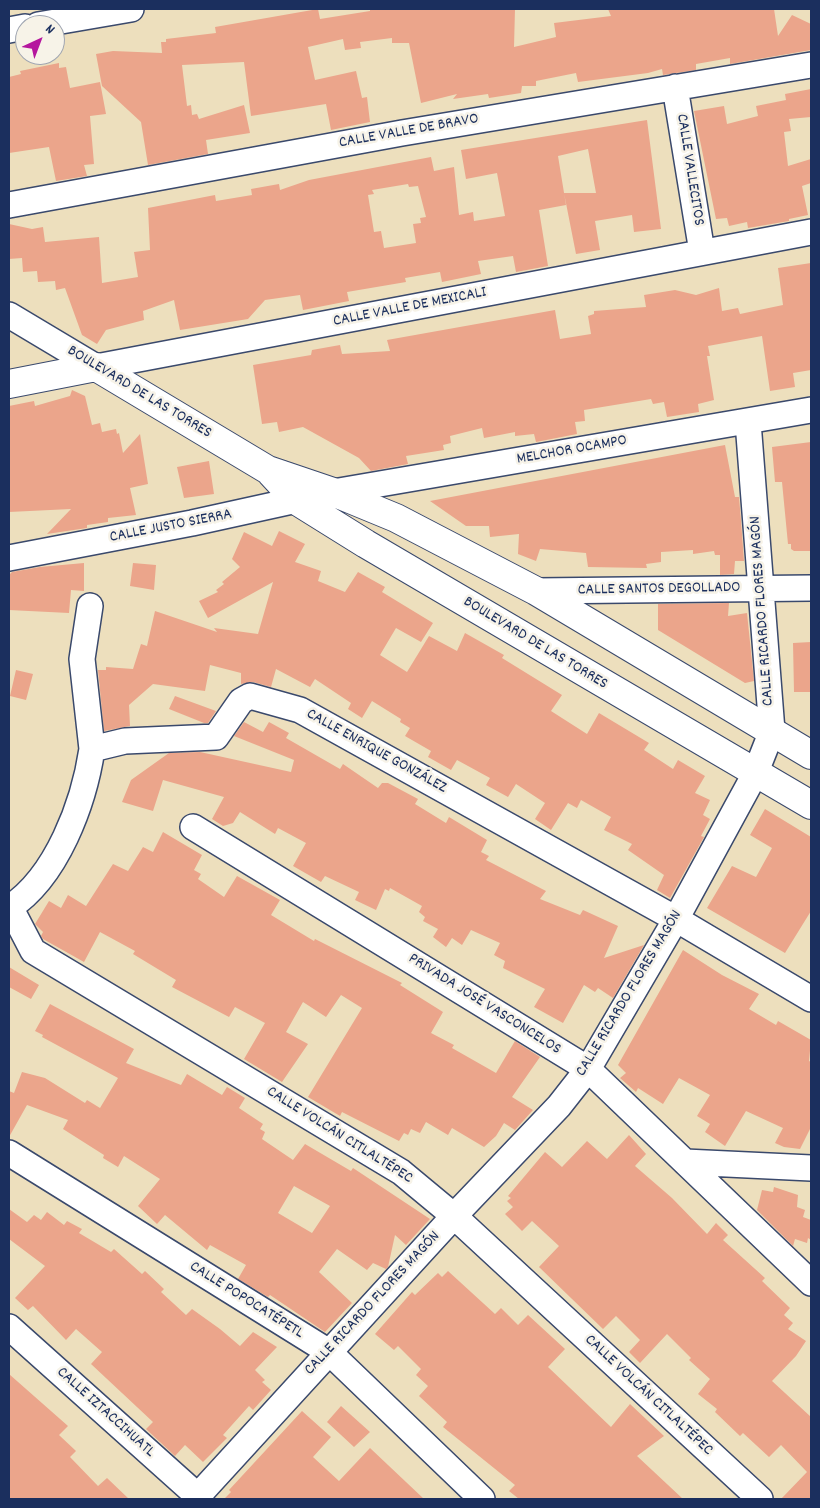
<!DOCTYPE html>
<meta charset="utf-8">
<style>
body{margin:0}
#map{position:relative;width:820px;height:1508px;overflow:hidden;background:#eddfbd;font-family:Dekko,sans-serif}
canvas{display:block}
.frame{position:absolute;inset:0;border:10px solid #1b2f5e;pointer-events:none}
.north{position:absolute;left:15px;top:15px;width:50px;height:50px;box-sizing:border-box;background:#f7f3e8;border:1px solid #9fa5b1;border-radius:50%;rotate:43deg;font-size:14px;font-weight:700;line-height:20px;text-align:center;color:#1b2f5e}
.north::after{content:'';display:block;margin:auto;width:18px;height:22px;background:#b5179e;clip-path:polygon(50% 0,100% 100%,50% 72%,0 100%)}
</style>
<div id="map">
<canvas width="820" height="1508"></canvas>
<div class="frame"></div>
<div class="north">N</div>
</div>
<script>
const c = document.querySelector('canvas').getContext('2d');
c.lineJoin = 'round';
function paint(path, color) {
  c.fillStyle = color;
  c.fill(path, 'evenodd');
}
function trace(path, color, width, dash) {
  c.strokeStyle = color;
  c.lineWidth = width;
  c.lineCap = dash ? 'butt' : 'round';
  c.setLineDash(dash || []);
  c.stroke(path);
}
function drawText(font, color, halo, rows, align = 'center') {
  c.font = font + ' Dekko,sans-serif';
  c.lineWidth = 5;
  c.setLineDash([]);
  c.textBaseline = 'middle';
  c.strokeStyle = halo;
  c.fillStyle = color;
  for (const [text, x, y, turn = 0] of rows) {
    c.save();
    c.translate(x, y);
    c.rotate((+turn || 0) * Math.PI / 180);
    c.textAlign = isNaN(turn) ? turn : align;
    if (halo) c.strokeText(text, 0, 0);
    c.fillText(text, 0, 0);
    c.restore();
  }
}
paint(new Path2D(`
 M318,9l2,10 50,-8v-2h145l-1,38 42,-10 -2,-14 57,-7 -3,-7h166l4,27 14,-21 19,9v26l-81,14v-6l-34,6v6l-33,5 -1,-6 -14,4 -70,9 -2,-9 -40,8v5h-14l-1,7 -32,5 -1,-4 -35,5 4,-5 -36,9 -12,-60h-17v-5l-32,4 1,6 -16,2 -2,-11 -35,8 7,33 41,-9 6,27 5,-1 3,25 -39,8 -5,-26 -75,12 -7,-54 -62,3 5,41 4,-1 1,10 5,-1 2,5 45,-14 6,28 -44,7 2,14 -60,11 -7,-43 -39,-36 -6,-32 17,-3 49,2 -1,-11h5v-3l50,-6 -1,-6z
 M59,63v5l7,-1 4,21 30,-6 6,32 -16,2 4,48 -10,1 3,11 -31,5 -7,-34 -40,6v-76l12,-3 -1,-3z
 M811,89v28l-22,2 2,12 -7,1 4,34 23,-7v24l-9,3 6,29 -19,4v2l-41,7 -1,-6 -18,4 -2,-8 -11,1 -22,-108 30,-5 3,18 31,-8 -2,-10 30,-6 -1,-6z
 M647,120l14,109 -27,3 -2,-17 -37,6 5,29 -24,4 -12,-61h32l-8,-44 -30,7 8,49 -27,5 9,56 -32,6 -3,-16 -35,5 3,13 -39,8 -2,-10 -35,6 1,4 -59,10 2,9 -46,9 -3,-15 -35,5 -17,19 -68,11 -6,-30 -31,11 1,9 -38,10 -9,14 -15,-9 -17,-47 -9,2 -1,-9 -17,1 -1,-11 -14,1 -1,-14 -13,1v-35l23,5 11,-2 2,15 54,-5 3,46 36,-6 -4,-25 16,-2 -2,-42 67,-13 1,6 36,-6 -1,-6 28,-5 1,6 29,-10 122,-23 3,14 20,-4 5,48 14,-3 1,9 31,-5 -8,-43 -31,6 -5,-29zM408,184l1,3 9,-1 8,31 -6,1 1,5 -8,1 3,19 -32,5 -3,-17 -7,1 -6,-37 6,-1 -2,-4z
 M811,263v107l-18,3 2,14 -25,4 -8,-55 -54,10 2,10h-3l7,44 -16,4 1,8 -32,5 -3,-15 -11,2 -2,-5 -67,11 1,11 -10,1 2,12 -41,8 -2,-8 -19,2v-4l-31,6 -2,-10 -32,8 1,7 -8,2 1,5 -38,6 2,8 -37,7 -12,-13 -56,-31 -24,5 -2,-10 -15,2 -9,-59 58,-10 1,-5 28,-5 2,9 48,-3 -3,-11 168,-30 5,29 31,-5 -3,-18 6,-2v-3l52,-4 -2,-12 31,-5 21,5 23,-7 3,23 16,-3 2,6 43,-9 -5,-37z
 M72,390l13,6 7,29 8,-2 2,9 14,-3 1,5 2,-1 4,20 17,-19 8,50 -18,4 6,27 -28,3v4l-21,3v3l-40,6 24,-25 -62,3v-106l25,-5 1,5 35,-10z
 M811,442v109h-17l-3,-2v-5h-3l-6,-62h-7l-3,-35z
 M725,445l10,52h4l2,24 3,40h-9l-1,13 -14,1v-20h-5l-1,-4 -21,3v-4l-32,2v10l-15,2 1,4 -59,-1 -2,-14 -46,-4 -4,12 -18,-7 1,-20 -29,3 -1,-11h-23l-36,-25z
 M209,461l5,33 -30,4 -7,-31z
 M279,531l26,13 -10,18 26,9 -3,10 27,11 13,-20 27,15 -3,5 51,31 -12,19 -25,-14 -16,27 27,17 22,-36 28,15 8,-18 39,22 -2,3 60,37 -11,16 36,23 12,-21 50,30 -5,7 29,19 5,-9 27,16 -10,17 15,7 -7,15 7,4 -9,17 3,1 -34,61 -13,-8 7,-15 -36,-25 4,-6 -28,-14 7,-13 -30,-17 -4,8 -9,-5 -17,27 -16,-11 10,-16 -29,-19 -8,13 -22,-12 4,-7 -33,-18 -6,10 -23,-13 3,-6 -26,-15 5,-8 -10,-6 1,-3 -29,-18 -10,17 -14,-9 3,-6 -36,-24 -5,8 -34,-18 -5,18 -18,-5 -12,2v-11l-31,-8 -5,26 -52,-7 -24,21 1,21 -26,5 -6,-61h8v-3l27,2 8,-25 6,2 8,-35 62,21 -3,-4 44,6 15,-52 -65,36 -9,-17 19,-9 -2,-2 8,-6 -2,-2 18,-15 -8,-8 12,-27 28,14z
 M84,563v28l-13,-1 -2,23 -60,-3v-35l3,-3 28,-5z
 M133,563l23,2 -2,25 -24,-4z
 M729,603l-1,13 19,-3 7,68 -9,2 -87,-53v-26z
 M811,642v50h-17l-1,-49z
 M16,670l17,4 -7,26 -16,-4z
 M175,696l41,15 -8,12h-4l-35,-14z
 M244,722l19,10 6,-10 20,11 -3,5 54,31 3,-5 35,24 4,-5h6l30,16 -3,5 31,19 3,-6 38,23 -6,12 8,4 -3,4 60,31 -6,8 40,16 3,-5 35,16 -14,32 40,-13 -31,53 -15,-10 -3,4 -11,-7 -21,38 -29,-16 11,-18 -42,-21 2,-7 -11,-6 6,-12 -29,-13 -9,15 -10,-7 -6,9 -13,-10 5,-8 -15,-8 2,-4 -6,-5 3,-6 -32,-18 -1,3 -4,-2 -9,21 -21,-10 4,-8 -34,-16 -4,6 -28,-16 13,-23 -28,-15 -3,6 -35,-22 -7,11 -10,3 -11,-7 12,-22 -61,-17 -10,31 -31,-9 9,-22 38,-27 31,-1 91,20 3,-12 -60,-24z
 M765,809l46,28v74l-26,42 -78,-45 25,-42 24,11 16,-29 -22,-13z
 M163,832l39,23 -8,15 7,4 -3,5 26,18 13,-21 43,24 -9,15 43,26 1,-2 87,44 -2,2 43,27 -12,21 23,12 -2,3 44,25 19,-32 25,16 -28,40 21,13 -18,20 -11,-7 -8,13 -12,11 -32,-19 -4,7 -22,-13 -6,11 -9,-4 -3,6 -4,-2 -5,8 -57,-29 -2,4 -32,-19 54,-89 -21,-13 -15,22 -23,-15 -17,30 22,12 -26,38 -38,-23 21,-36 -30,-16 -6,10 -57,-30 4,-7 -43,-26 2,-3 -35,-19 -16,30 -41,-23 -2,-3 2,-4 -8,-8 14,-23 12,7 7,-13 18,11 27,-42 15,7 15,-24 10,5z
 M683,950l39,25 37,19 -10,15 27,16 2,-4 33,19 -2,21 2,1v65l-11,22 -16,-2 -9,-4 8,-15 -37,-17 -21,35 -20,-14 5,-8 -13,-8 13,-21 -31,-17 -16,26 -25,-16 -2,4 -16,-14 6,-5 -8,-8z
 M9,967l30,18 -8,14 -22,-12z
 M50,1004l84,45 -8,14 55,22 6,-11 35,21 5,-8 18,11 -6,10 24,16 -3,5 5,3 -3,7 31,21 12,-16 46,27 2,-3 77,51 -24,26 -11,-10 -7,32 -2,2 -13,-6 -6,7 -30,-21 -18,23 33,31 -27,29 -55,-37 -2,2 -30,-18 8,-14 -36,-20 -3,5 -42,-35 -8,9 -19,-18 22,-27 -36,-23 -6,11 -15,-9 1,-3 -41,-26 5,-9 -41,-15 -18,32v-46l5,2 8,-21 23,6 40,25 2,-3 13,8 18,-30 -76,-41 1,-2 -8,-4zM294,1186l36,20 -18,27 -34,-20z
 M629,1135l17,19 -11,12 37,32 35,36 9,-11 12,12 -5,5 42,38 -3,3 28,27 -6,7 9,8 -5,6 18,12 -10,15 -24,25 39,36v82h-30l26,-27 -26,-27 -12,12 -26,-24 -3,3 -25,-24 2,-3 -19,-15 12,-15 -21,-19 2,-2 -24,-24 -27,29 -11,-11 11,-12 -24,-24 -13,13 -64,-62 20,-21 -27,-25 -10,10 -17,-17 8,-7 -6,-6 4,-3 -3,-2 37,-44 17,15 25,-26 20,18z
 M774,1187l24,8 -1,12 8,3 -2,7 8,3v20l-3,-2 -1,5 -12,-4 -2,7 -36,-36 5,-20 11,2z
 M9,1209l18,13 7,-7 7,5 6,-8 17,13 3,-4 15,8 -3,4 32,19 3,-3 28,25 3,-3 19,18 -3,3 25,23 6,-6 28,20 20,17 13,-14 24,15 -22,23 10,10 -3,2 9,8 -18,20 -4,-4 -26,29 4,3 -24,24 -18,-17 -10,11 -29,-27 7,-7 -62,-58 11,-12 -26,-23 -10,11 -33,-34 -5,4 -13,-12 30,-32 -36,-27z
 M448,1271l47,43 6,-6 17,17 10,-10 37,34 -17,18 63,60 19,-23 34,32 -27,20 46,43h-164l-10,-8 6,-6 -72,-58 4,-5 -28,-26 9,-10 -12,-11 5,-6 -23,-23 -4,4 -19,-16 37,-42 3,3 23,-22 4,4z
 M9,1374l59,52 -9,9 17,16 -6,6 28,29 9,-8 22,21h-120z
 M341,1406l29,26 -16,15 -27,-25z
 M302,1411l29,26 -18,20 26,24 31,-33 54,51h-200l7,-7 -2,-2z`), '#eba58b');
const street = new Path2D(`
 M38,25l93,-16
 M9,30l16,-3
 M675,87l27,165
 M9,205l393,-72 409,-68
 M9,315l87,52 715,-135
 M9,558l183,-35 141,-31 478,-82
 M536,591l275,-3
 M90,606l-8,53 10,90
 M193,827l395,242 223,214
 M9,905l24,46 368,221 53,44 306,283
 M9,908c48,-31 75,-105 83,-159l33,-8 91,-4 25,-36 9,-5 50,14 376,209 135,80
 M9,1153l320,199 153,147
 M685,1162l126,6
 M9,1327l192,172
 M195,1499l259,-283 105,-110 29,-37 88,-150 79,-145 17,-43 -24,-309`);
const secondary = new Path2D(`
 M9,384l87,-17 172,103 65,22 63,26 140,73 275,164
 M271,473l26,28 69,43 445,261`);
trace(street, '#3a496c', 28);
trace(secondary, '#3a496c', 30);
trace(street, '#fff', 25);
trace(secondary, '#fff', 28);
drawText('16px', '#1b2f5e', '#f7f3e8', [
 ["CALLE VALLE DE BRAVO",409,132,-10],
 ["CALLE VALLECITOS",689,170,81],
 ["CALLE VALLE DE MEXICALI",410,308,-11],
 ["BOULEVARD DE LAS TORRES",139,393,31],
 ["MELCHOR OCAMPO",572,451,-10],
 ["CALLE JUSTO SIERRA",171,527,-11],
 ["CALLE SANTOS DEGOLLADO",659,590,-1],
 ["CALLE RICARDO FLORES MAGÓN",763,611,-94],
 ["BOULEVARD DE LAS TORRES",535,644,31],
 ["CALLE ENRIQUE GONZÁLEZ",376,752,29],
 ["CALLE RICARDO FLORES MAGÓN",630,994,-59],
 ["PRIVADA JOSÉ VASCONCELOS",484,1005,32],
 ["CALLE VOLCÁN CITLALTÉPEC",339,1136,32],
 ["CALLE POPOCATÉPETL",246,1301,32],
 ["CALLE RICARDO FLORES MAGÓN",373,1304,-47],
 ["CALLE VOLCÁN CITLALTÉPEC",648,1396,43],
 ["CALLE IZTACCIHUATL",105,1413,42]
]);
</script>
